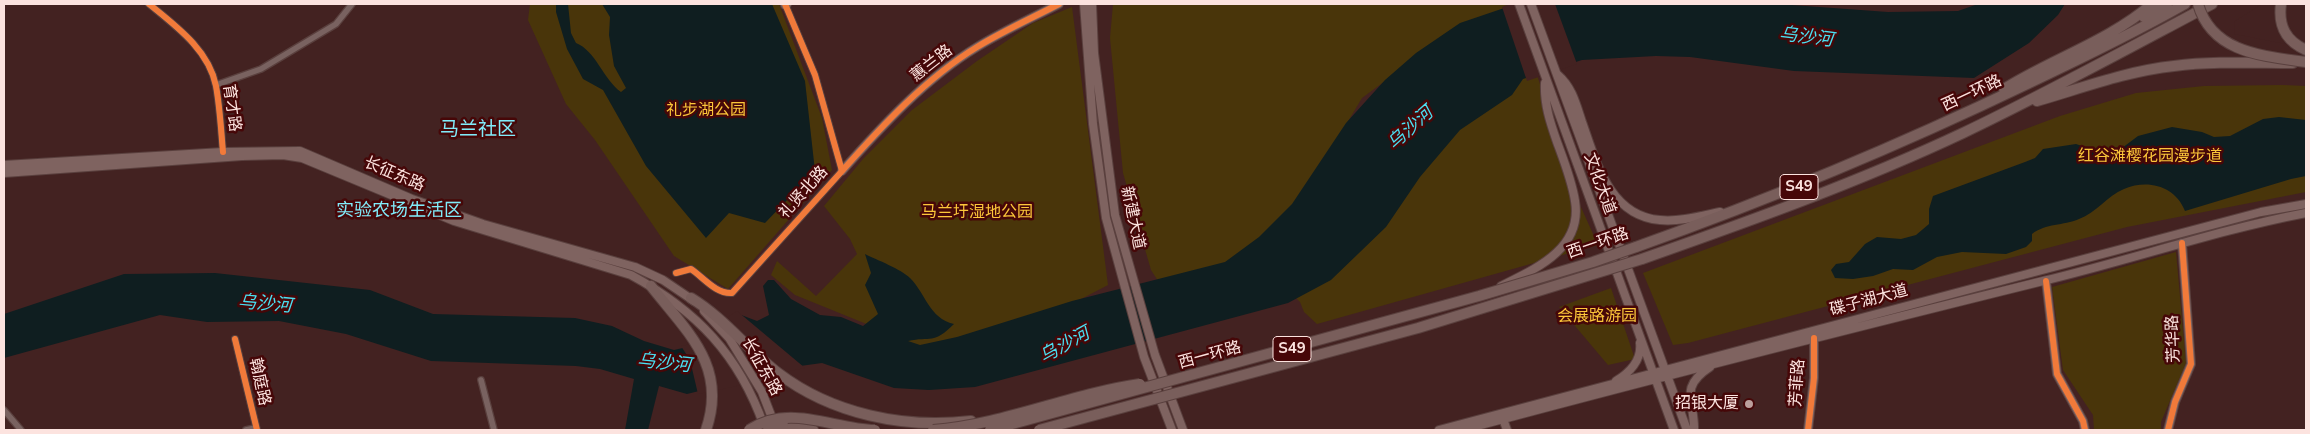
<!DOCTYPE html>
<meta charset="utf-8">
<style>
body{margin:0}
#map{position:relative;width:2310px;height:434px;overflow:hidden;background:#432221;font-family:"Nunito Sans",sans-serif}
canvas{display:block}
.frame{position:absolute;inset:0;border:5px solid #fce3df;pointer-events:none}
</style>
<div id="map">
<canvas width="2310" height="434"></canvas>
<div class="frame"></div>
</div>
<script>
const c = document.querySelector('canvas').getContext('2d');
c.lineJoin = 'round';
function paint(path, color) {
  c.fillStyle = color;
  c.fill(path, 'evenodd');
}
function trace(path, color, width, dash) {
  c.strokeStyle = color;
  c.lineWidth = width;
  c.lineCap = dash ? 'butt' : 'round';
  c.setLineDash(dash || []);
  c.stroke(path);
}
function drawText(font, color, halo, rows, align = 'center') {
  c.font = font + ' "Nunito Sans","Noto Sans SC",sans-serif';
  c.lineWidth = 5;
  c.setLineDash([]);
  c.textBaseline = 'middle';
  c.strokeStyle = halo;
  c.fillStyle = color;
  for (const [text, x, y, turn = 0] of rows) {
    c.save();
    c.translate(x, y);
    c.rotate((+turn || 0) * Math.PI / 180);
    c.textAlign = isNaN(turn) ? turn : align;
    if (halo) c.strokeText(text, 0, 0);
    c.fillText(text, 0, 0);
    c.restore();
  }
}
paint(new Path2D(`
 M530,4h249l43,114 10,52 -104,119 -54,-33 -79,-116 -29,-36 -38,-84z
 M1113,4h397l2,5 -77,35 -73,54 -66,110 -44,44 -90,35 -11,-17 -28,-97 -13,-135z
 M1072,7l36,278 -50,26 -91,31 -53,6 -45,-23 -74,-30 -24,-20 6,-14 39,35 41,-42 -7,-15 -26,-33 39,-47 49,-49 65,-49 56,-38z
 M1535,69l45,136 18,40 -281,79 -13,-12 -4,-10 -7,-7 123,-131z
 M2283,85l23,1v106l-179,35 -439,116 -15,2 -30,-72 417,-157 76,-23 68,-7z
 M2176,252l10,111 -25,59v8h-67l-1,-15 -30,-45 -11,-83z
 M1611,288l24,71 -27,6 -49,-58z`), '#49350a');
paint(new Path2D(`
 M556,4h12l3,29 5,10c20,8 27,36 45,49l5,-4 -12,-22 -5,-31 1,-18 -8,-13h170l33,77 10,90 -50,52 -36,-10 -23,25 -60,-72 -43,-76 -20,-11 -16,-30 -11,-37z
 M1516,4h262l110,8 70,-1 20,-7h87l-7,11 -29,28 -55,35 -180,-7 -104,-14 -34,-1 -74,4 -59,19 -11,16 -52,35 -40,47 -34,50 -55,53 -43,23 -313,84 -46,3 -35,-2 -72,-25 -22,3 -113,28 -28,-8 -11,44h-23l9,-51 -34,-10 -24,-3 -145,-5 -85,-27 -67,-13 -72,1 -47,-7 -156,43v-44l120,-40 91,-1 155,17 63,24 142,4 37,8 32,15 30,9 13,-3 49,-34 21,8 12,-6 -6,-29 5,-6h6l17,19 29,16 21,2 22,9 15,-12 -13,-29 6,-12 -6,-19c12,6 36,15 45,24 16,16 19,40 44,46 -21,21 -23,12 -46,17l12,4 37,-8 115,-36 153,-39 34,-25 33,-33 54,-81 39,-43 31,-27 44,-30z
 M2279,117l27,3v56l-15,3 -106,32c-10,-25 -37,-32 -61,-22 -17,7 -28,24 -45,30 -16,7 -33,4 -47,15v7l-6,6 -20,7 -44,-2 -25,5 -24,13 -20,-1 -20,7 -20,3 -18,-1 -4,-8 5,-6 13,-2 16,-18 12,-7 24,2 15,-4 13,-11v-15l4,-13 92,-34 10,-4 8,-9 33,-5 27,9 11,1 24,-18 34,-9 30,5 12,5 16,-1 33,-17z`), '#0f1e20');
paint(new Path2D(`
 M1509,4h46l22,60 -50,17 -25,-74z
 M2262,4h44v44l-72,-14 1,-13z
 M737,311l68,57 -20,4 -24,9 -63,13 -8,-34 -9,-14 5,-1z`), '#432221');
const street = new Path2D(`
 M149,4c27,22 60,46 67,82 4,22 5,44 7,66
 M216,85l45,-16 75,-45 16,-20
 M676,273l15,-4c13,9 25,25 41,24l110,-122 -27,-96 -30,-71
 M235,339l22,91
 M481,380l13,50
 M4,410l17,20
 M246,430l9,-2`);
const secondary = new Path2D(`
 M1084,4l9,120 13,94 38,139 28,73
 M1092,4l2,49 21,162 40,140 28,75
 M1519,4l155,426
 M1531,4l156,426
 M785,5l2,-1
 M1558,75c14,12 18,29 24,47 14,39 27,94 78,98 19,2 41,-4 60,-8
 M4,165l219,-13 77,-1 112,48 71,25 152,43 28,13 31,21
 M842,171c39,-44 84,-93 135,-124 26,-16 55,-29 82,-43
 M4,173l238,-17 41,-1 19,3 152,63 177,54c66,36 108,80 133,151
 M2046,281l11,93 26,47 2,9
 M1501,286c34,-17 82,-37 74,-85 -3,-20 -11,-40 -18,-59 -7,-20 -13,-38 -12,-59
 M704,311l25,27 33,54 12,31
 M1616,381c13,-8 26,-21 24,-38
 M1503,419l4,11
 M1439,430l822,-218 45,-8
 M1462,430c193,-52 387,-101 581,-149 88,-21 174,-51 263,-68
 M1694,430c1,-29 -16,-42 16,-63
 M1808,430l6,-52v-40
 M2168,430l7,-28 16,-38 -9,-121`);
const highway = new Path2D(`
 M2281,4c-3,22 5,37 25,46
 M2144,17l23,-13
 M2004,89c48,-30 105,-48 148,-85
 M2037,101c45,-13 90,-30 137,-35 39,-5 79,-3 119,-3
 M1636,247c135,-48 262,-101 391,-163 53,-25 107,-51 158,-80
 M1642,259c108,-38 217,-77 321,-126 84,-40 166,-85 249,-129
 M651,286c36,46 77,80 55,144
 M691,298c33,20 56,51 87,75 54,41 126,56 193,48
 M783,425l30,5`);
trace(street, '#5a403e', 8);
trace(secondary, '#5a403e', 10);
trace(highway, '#5a403e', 12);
trace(street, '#796260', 5.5);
trace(secondary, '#7f6360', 8);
trace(highway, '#795e5b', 10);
const highwayBridge = new Path2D(`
 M2198,4c14,49 65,52 108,58
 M749,430c41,-27 83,-1 126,0
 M768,430l15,-5
 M933,430c70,-5 137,-36 207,-46
 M990,430l489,-134 114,-34 43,-15
 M1039,430l379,-102 224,-69`);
trace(highwayBridge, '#5a403e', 12, []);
trace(highwayBridge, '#795e5b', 10);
trace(new Path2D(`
 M149,4c27,22 60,46 67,82 4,22 5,44 7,66
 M842,171c39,-44 84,-93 135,-124 26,-16 55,-29 82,-43
 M676,273l15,-4c13,9 25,25 41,24l110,-122 -27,-96 -30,-71
 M2046,281l11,93 26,47 2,9
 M235,339l22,91
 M1808,430l6,-52v-40
 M2168,430l7,-28 16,-38 -9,-121`), '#f17a3a', 6);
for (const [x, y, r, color] of [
 [1749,404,5,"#bb9f9c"]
]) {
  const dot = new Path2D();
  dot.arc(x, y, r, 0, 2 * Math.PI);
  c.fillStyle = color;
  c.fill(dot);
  trace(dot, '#460708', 2);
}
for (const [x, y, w] of [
 [1799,187,38],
 [1292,349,38]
]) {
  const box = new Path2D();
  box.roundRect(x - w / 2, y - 12.5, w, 25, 4);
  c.fillStyle = '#460708';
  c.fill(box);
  trace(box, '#fce3df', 1);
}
drawText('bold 15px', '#fce3df', null, [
 ["S49",1799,187],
 ["S49",1292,349]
]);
drawText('16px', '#fce3df', '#460708', [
 ["蕙兰路",932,64,-38],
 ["西一环路",1972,94,-25],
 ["育才路",231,108,82],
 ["长征东路",394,175,23],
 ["文化大道",1599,184,70],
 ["礼贤北路",804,193,-48],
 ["新建大道",1132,218,78],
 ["西一环路",1598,244,-19],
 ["碟子湖大道",1869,301,-15],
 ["芳华路",2174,339,-92],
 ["西一环路",1210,356,-15],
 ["长征东路",761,367,61],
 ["翰庭路",259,382,78],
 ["芳菲路",1798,383,-86]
]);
drawText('16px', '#fcc73a', '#460708', [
 ["礼步湖公园",706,111],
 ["红谷滩樱花园漫步道",2150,157],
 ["马兰圩湿地公园",977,213],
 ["会展路游园",1597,317]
]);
drawText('16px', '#fce3df', '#460708', [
 ["招银大厦",1739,404]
], 'right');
drawText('italic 18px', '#49e1f3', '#460708', [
 ["乌沙河",1806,38,7],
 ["乌沙河",1411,129,-42],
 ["乌沙河",265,305,5],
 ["乌沙河",1065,346,-29],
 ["乌沙河",664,364,6]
]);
drawText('18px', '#81ebf9', '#460708', [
 ["实验农场生活区",399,212]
]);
drawText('19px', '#81ebf9', '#460708', [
 ["马兰社区",478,130]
]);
</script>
